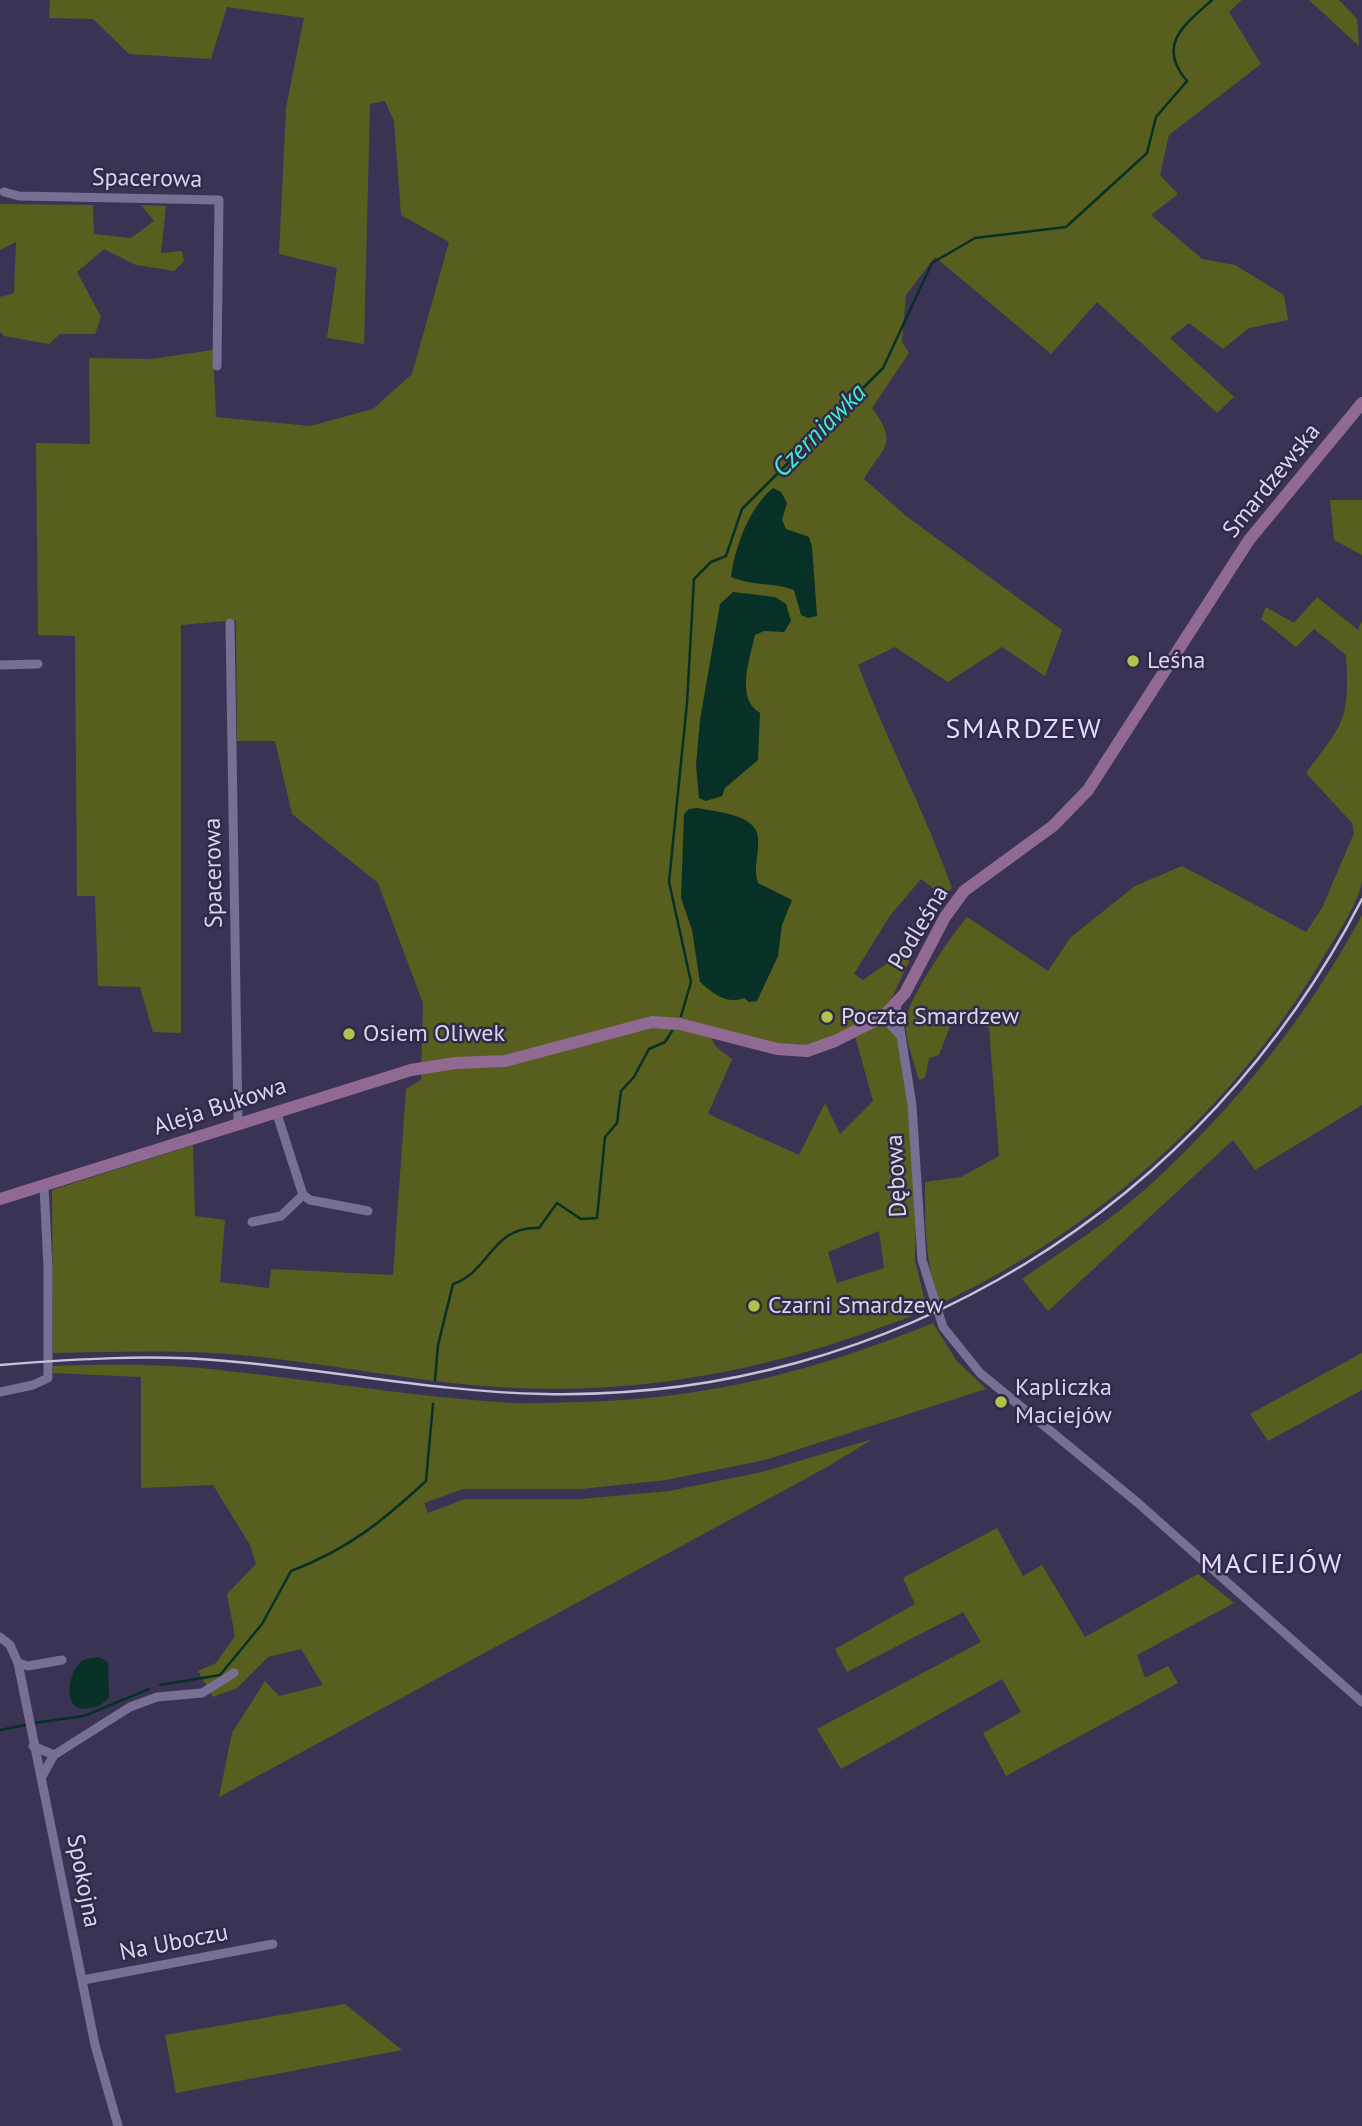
<!DOCTYPE html>
<meta charset="utf-8">
<style>
body{margin:0}
canvas{display:block;background:#3b3354}
</style>
<canvas width="1362" height="2126"></canvas>
<script>
const c = document.querySelector('canvas').getContext('2d');
c.lineJoin = 'round';
function paint(path, color) {
  c.fillStyle = color;
  c.fill(path, 'evenodd');
}
function trace(path, color, width, dash) {
  c.strokeStyle = color;
  c.lineWidth = width;
  c.lineCap = dash ? 'butt' : 'round';
  c.setLineDash(dash || []);
  c.stroke(path);
}
function drawText(font, color, halo, rows, align = 'center') {
  c.font = font + ' "PT Sans",sans-serif';
  c.lineWidth = 5;
  c.setLineDash([]);
  c.textBaseline = 'middle';
  c.strokeStyle = halo;
  c.fillStyle = color;
  for (const [text, x, y, turn = 0] of rows) {
    c.save();
    c.translate(x, y);
    c.rotate((+turn || 0) * Math.PI / 180);
    c.textAlign = isNaN(turn) ? turn : align;
    if (halo) c.strokeText(text, 0, 0);
    c.fillText(text, 0, 0);
    c.restore();
  }
}
paint(new Path2D(`
 M50,0h1192l-13,12 32,52 -92,71 -9,40 18,19 -27,21 51,44 33,6 49,30 4,25 -39,8 -26,21 -34,-26 -19,15 64,59 -17,16 -120,-111 -46,52 -116,-97 -29,38 -4,47 7,11 -37,55c27,37 12,37 -8,71l42,37 156,114 -17,46 -43,-29 -54,35 -53,-35 -37,18c29,76 67,147 94,223l-9,8 -22,-17 -32,38 -35,57 9,6 32,-22 30,-31 -42,90 20,20 14,138 -2,85 12,50c-136,54 -263,84 -411,78 -97,-4 -193,-27 -289,-34 -58,-4 -116,-2 -174,-1l-1,-163 141,-45 2,71 30,4 -5,62 49,6 2,-19 122,6 13,-186 15,-9 2,-77 -45,-120 -86,-69 -17,-73h-38l-1,-121 -55,5v408l-28,-1 -13,-45 -42,-1 -3,-90h-18l-2,-260 -37,-1 -2,-192 54,1 -1,-86 62,1 62,-9 3,67 94,9 63,-17 39,-35 37,-132 -48,-27 -7,-94 -9,-20 -15,3 -6,240 -37,-6 10,-70 -58,-14 7,-146 18,-90 -77,-11 -16,52 -82,-5 -36,-35 -44,-1zM709,1032l98,19 47,-19 19,69 -33,33 -15,-31 -26,52 -91,-41 24,-55 -17,-13zM879,1231l5,37 -47,15 -9,-31z
 M1309,0h30l18,19 2,27z
 M0,204l93,1 1,29 37,4 23,-17 -13,-16 25,1 -5,47 21,-2 2,10 -10,10 -38,-6 -32,-16 -27,23 24,45 -6,17h-35l-11,10 -45,-8 -4,-4v-35l14,-4 2,-51 -16,8z
 M1330,500h32v55l-28,-15z
 M1317,597l41,33 4,-9c0,60 0,120 0,180 0,26 0,55 0,80 -3,22 -29,60 -41,80 -89,149 -225,269 -381,343 -15,-40 -15,-80 -15,-122l36,-5 38,-21 -10,-128 -35,-12 -15,39 -10,3 -4,20 -6,2c-5,-19 -17,-46 -12,-65 6,-23 44,-79 60,-98l81,54 23,-34 64,-51 47,-20 124,66 16,-24 32,-75 -2,-10 -46,-50c38,-50 44,-53 40,-118l-32,-26 -18,18 -35,-28 5,-12 28,16z
 M1362,915v190l-107,65 -22,-30 -185,171 -26,-32c43,-30 90,-59 128,-94 85,-78 158,-169 212,-270z
 M933,1323l23,37 30,29 -221,71 -99,20 -85,9h-118l-39,14 4,10 37,-14h116l88,-8 93,-19 111,-33 -46,28 -608,330 13,-64 33,-52 14,15 44,-11 -22,-36 -33,8 -31,31 -24,9 -15,-26 18,-8 19,-27 -8,-42 29,-30 -6,-19 -37,-60 -72,3v-111l-88,-4v-7c58,-2 117,-2 175,5 94,10 188,26 283,32 23,1 46,-1 69,-1 127,-3 236,-31 353,-79z
 M1362,1353v37l-94,51 -18,-27z
 M997,1528l26,48 19,-11 43,72 113,-63 36,29 -97,52 8,23 23,-12 10,17 -172,93 -23,-43 38,-21 -19,-33 -161,90 -24,-40 164,-87 -18,-30 -116,60 -12,-23 80,-45 -12,-26z
 M345,2004l57,46 -226,43 -11,-58z`), '#585e1d');
paint(new Path2D(`
 M773,488l8,4 6,11 -5,17 4,9 23,8 3,10 5,69 -9,2 -7,-3 -7,-25c-21,-8 -43,-4 -63,-13 4,-30 18,-69 42,-89z
 M733,592l42,5 11,7 5,17 -7,11 -20,-1 -9,4c-5,23 -20,64 5,78l-2,47 -33,28 -3,8 -16,5 -7,-3 -3,-33 4,-45 20,-116z
 M697,808c19,4 61,6 61,31 1,16 -5,28 0,44l34,17 -10,25 -4,31 -21,45 -8,1 -5,-4c-17,7 -32,-5 -44,-16l-8,-52 -11,-32 3,-84 5,-5z
 M99,1657l9,5 1,34c-5,11 -22,15 -33,11 -12,-11 -6,-36 6,-46 4,-3 11,-3 17,-4z`), '#073027');
trace(new Path2D(`
 M681,1016l10,-34 -22,-100 18,-179 7,-124 17,-17 15,-6 16,-47 141,-141 49,-105 43,-25 91,-11 81,-74 9,-36 31,-36c-31,-36 -3,-56 25,-81
 M435,1380l3,-35 15,-61c38,-13 38,-58 86,-56l18,-25 24,16 16,-1 8,-81 12,-14 4,-32 13,-14 15,-28 16,-7 7,-11
 M160,1685l60,-10 42,-51 29,-53c56,-21 92,-50 135,-90l7,-77
 M33,1723l51,-7 65,-27
 M0,1730l25,-5`), '#073027', 2.5);
trace(new Path2D(`
 M4,192l15,4 200,4 -2,166
 M230,623l8,500
 M0,665l38,-1
 M896,1004l16,101 10,155 21,67 37,46 158,130 224,199
 M883,1017l18,19
 M303,1195l7,5 58,11
 M252,1222l29,-6 22,-21 -27,-84
 M0,1392l33,-7 15,-7v-110l-4,-82
 M0,1637l10,8 8,18 77,382 23,81
 M18,1663l10,3 34,-6
 M33,1746l21,9 76,-48 27,-10 45,-4 32,-20
 M41,1778l13,-23
 M83,1980l190,-36`), '#776f94', 9);
trace(new Path2D(`
 M0,1199l411,-129 44,-7 50,-2 147,-39 28,2 97,25 30,2 28,-10 48,-24 22,-24 40,-76 19,-26 89,-65 35,-36 161,-250 113,-137`), '#906a92', 12);
trace(new Path2D(`
 M0,1365c75,-6 151,-11 226,-4 107,9 212,31 319,33 347,7 659,-188 817,-495`), '#c6c2d8', 2.5);
for (const [x, y, r, color] of [
 [1133,661,7,"#b5c249"],
 [827,1017,7,"#b5c249"],
 [349,1034,7,"#b5c249"],
 [754,1306,7,"#b5c249"],
 [1001,1402,7,"#b5c249"]
]) {
  const dot = new Path2D();
  dot.arc(x, y, r, 0, 2 * Math.PI);
  c.fillStyle = color;
  c.fill(dot);
  trace(dot, '#312949', 2.5);
}
drawText('24px', '#d9d5ea', '#312949', [
 ["Spacerowa",147,179,1],
 ["Smardzewska",1272,481,-51],
 ["Spacerowa",214,873,-91],
 ["Podleśna",919,928,-59],
 ["Aleja Bukowa",220,1107,-18],
 ["Dębowa",897,1176,-93],
 ["Spokojna",83,1881,79],
 ["Na Uboczu",174,1943,-11]
]);
drawText('24px', '#d9d5ea', '#312949', [
 ["Leśna",1147,661],
 ["Poczta Smardzew",841,1017],
 ["Osiem Oliwek",363,1034],
 ["Czarni Smardzew",768,1306],
 ["Kapliczka",1015,1388],
 ["Maciejów",1015,1416]
], 'left');
drawText('italic 26px', '#40eeca', '#312949', [
 ["Czerniawka",820,431,-45]
]);
c.letterSpacing = '2px';
drawText('28px', '#e1dafc', '#312949', [
 ["SMARDZEW",1024,730],
 ["MACIEJÓW",1272,1565]
]);
c.letterSpacing = '0px';
</script>
